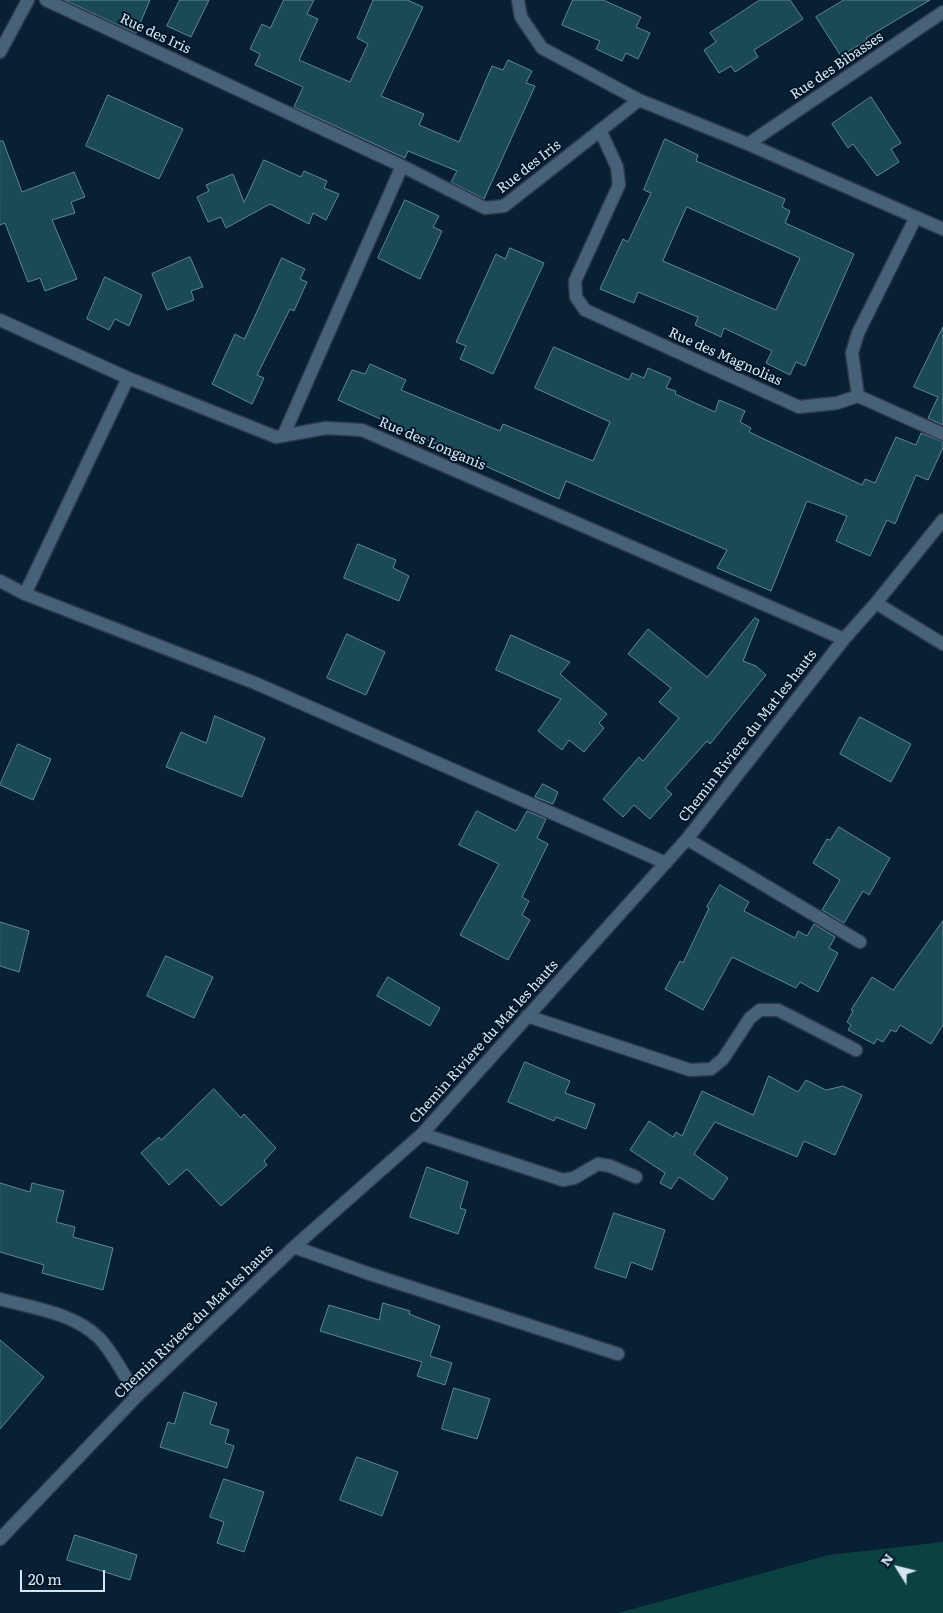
<!DOCTYPE html>
<style>
body{margin:0}
#map{position:relative;width:943px;height:1613px;overflow:hidden;background:#072033;font-family:Literata,serif}
canvas{display:block}
.north{position:absolute;left:873px;top:1543px;width:50px;height:50px;-webkit-text-stroke:4px #001729;paint-order:stroke;rotate:306deg;font-size:14px;font-weight:700;line-height:20px;text-align:center;color:#d6e5f2}
.north::after{content:'';display:block;margin:auto;width:18px;height:22px;background:#d6e5f2;clip-path:polygon(50% 0,100% 100%,50% 72%,0 100%)}
.scale{position:absolute;left:20px;top:1570px;width:85px;height:22px;box-sizing:border-box;border:2px solid #d6e5f2;border-top:0;padding-left:6px;font-size:15px;line-height:18px;white-space:nowrap;color:#d6e5f2;-webkit-text-stroke:4px #001729;paint-order:stroke}
</style>
<div id="map">
<canvas width="943" height="1613"></canvas>
<div class="north">N</div>
<div class="scale">20 m</div>
</div>
<script>
const c = document.querySelector('canvas').getContext('2d');
c.lineJoin = 'round';
function paint(path, color) {
  c.fillStyle = color;
  c.fill(path, 'evenodd');
}
function trace(path, color, width, dash) {
  c.strokeStyle = color;
  c.lineWidth = width;
  c.lineCap = dash ? 'butt' : 'round';
  c.setLineDash(dash || []);
  c.stroke(path);
}
function drawText(font, color, halo, rows, align = 'center') {
  c.font = font + ' Literata,serif';
  c.lineWidth = 4;
  c.setLineDash([]);
  c.textBaseline = 'middle';
  c.strokeStyle = halo;
  c.fillStyle = color;
  for (const [text, x, y, turn = 0] of rows) {
    c.save();
    c.translate(x, y);
    c.rotate((+turn || 0) * Math.PI / 180);
    c.textAlign = isNaN(turn) ? turn : align;
    if (halo) c.strokeText(text, 0, 0);
    c.fillText(text, 0, 0);
    c.restore();
  }
}
paint(new Path2D(`
 M943,1542v71h-325l211,-58z`), '#0b4241');
const building = new Path2D(`
 M65,0h85l-14,33z
 M180,0h29l-18,37 -24,-11z
 M284,0h30l-7,14 11,5 -19,41 51,22 18,-38 -11,-6 16,-38h34l16,7 -42,89 43,18 -5,11 40,17 33,-76 11,4 5,-10 24,11 -6,12 9,3 -51,113 -33,-17 6,-11 -49,-20 -3,7 -111,-51 9,-20 -48,-22 5,-11 -10,-5 12,-25 8,4z
 M573,0h30l38,17 -5,10 14,6 -12,26 -12,-6 -4,8 -26,-12 4,-8 -38,-16z
 M760,0h30l13,19 -49,31 4,7 -23,15 -4,-6 -12,7 -15,-23 12,-8 -6,-9z
 M844,0h86l-64,38 1,2 -26,16 -25,-39z
 M108,95l75,34 -24,50 -73,-33z
 M871,97l30,46 -10,6 8,13 -22,14 -24,-32 -5,4 -16,-24z
 M665,139l33,16 -2,6 89,38 -3,8 8,4 -5,12 69,31 -49,112 -9,-4 -6,13 -24,-12 6,-12 -48,-23 -3,9 -26,-12 3,-8 -60,-25 -4,11 -34,-14 23,-50 5,3 23,-49 -7,-3zM687,207l113,51 -24,52 -113,-49z
 M0,141h3l19,51 52,-20 11,25 -14,5 4,11 -23,7 25,59 -32,12 -5,-13 -12,4 -23,-59 -5,2z
 M264,160l37,17 3,-6 23,10 -3,7 15,6 -13,26 -13,-7 -4,11 -39,-20 -44,24 -5,-11 -13,5 -11,-25 12,-6 -3,-6 27,-11 11,28z
 M405,200l34,16 -6,11 9,4 -22,48 -42,-21z
 M510,248l34,15 -51,111 -33,-15 6,-13 -10,-4 40,-88 9,5z
 M190,257l13,30 -12,4 3,9 -27,10 -15,-36z
 M282,258l23,11 -5,10 7,3 -13,29 -4,-2 -33,66 7,3 -12,26 -40,-20 23,-50 9,5z
 M105,277l37,18 -13,31 -14,-7 -6,11 -22,-11z
 M943,327v98l-15,-7 10,-21 -24,-10z
 M554,347l75,33 3,-7 12,5 4,-10 23,10 -5,10 10,3 -1,3 40,18 4,-12 26,11 -5,11 11,6 -2,4 113,53 3,-6 10,4 21,-46 20,8 5,-12 22,9v6l-15,32 -12,-5 -21,49 -8,-4 -17,36 -34,-15 11,-25 -40,-15 -36,90 -54,-23 10,-18 -161,-69 -7,18 -221,-99 14,-30 13,4 5,-10 36,16 -5,10 99,41 3,-7 90,37 17,-39 -75,-34z
 M358,544l38,16 -3,8 16,8 -10,25 -55,-23z
 M755,618l4,2 -16,41 13,5 10,9 -56,69 -3,-3 -42,47 7,6 -22,25 -16,-14 -11,12 -20,-18 36,-42 4,4 36,-43 -20,-16 12,-14 -43,-34 20,-25 59,48z
 M347,634l38,18 -19,43 -39,-17z
 M511,635l59,27 -10,12 47,40 -8,9 5,5 -20,24 -15,-12 -7,10 -24,-19 23,-32 -65,-29z
 M215,716l50,22 -23,59 -76,-30 15,-35 25,11z
 M860,717l51,27 -20,38 -51,-28z
 M18,744l33,15 -18,41 -33,-15z
 M543,784l15,8 -5,12 -18,-7z
 M477,811l39,20 11,-20 19,8 -9,19 11,6 -26,53 7,4 -7,14 8,5 -22,40 -48,-25 39,-71 -40,-19z
 M839,827l51,31 -21,37 -6,-4 -19,32 -22,-13 18,-30 -27,-17 14,-24 3,1z
 M720,885l29,17 -5,9 51,27 3,-7 9,5 7,-12 21,13 -6,11 9,5 -20,39 -18,-10 -4,6 -64,-31 -29,53 -38,-21 15,-28 3,2 26,-55 -2,-1z
 M943,921v104l-12,19 -31,-19 -4,7 -5,-2 -8,12 -6,-3 -3,5 -26,-14 3,-5 -4,-3 6,-11 -2,-1 21,-33 21,13z
 M0,922l29,9 -10,41 -19,-6z
 M166,956l47,21 -19,41 -47,-22z
 M388,977l52,31 -10,18 -53,-30z
 M525,1062l45,19 -5,12 30,11 -9,25 -30,-12 -2,4 -46,-19z
 M769,1076l29,16 8,-12 20,10 17,-4 19,9 -27,60 -31,-14 -7,16 -82,-35 -21,32 34,24 -15,22 -34,-23 -8,12 -11,-6 5,-10 -35,-23 19,-29 24,16 3,-5 6,4 20,-45 51,24z
 M214,1089l27,29 3,-4 32,34 -12,13 3,4 -46,41 -34,-37 -18,16 -28,-32 18,-16 2,3z
 M427,1167l41,15 -8,26 6,2 -8,24 -48,-17z
 M0,1183l30,9 2,-9 32,8 -8,31 19,5 -2,10 40,11 -10,42 -61,-17 2,-8 -44,-13z
 M614,1213l51,17 -13,40 -21,-8 -5,16 -31,-10z
 M383,1303l27,8 -1,3 31,12 -10,30 22,7 -7,22 -28,-9 5,-14 -102,-31 9,-26 50,15z
 M0,1340l44,37 -44,52z
 M454,1388l36,11 -13,40 -35,-10z
 M184,1392l33,11 -7,21 19,6 -4,13 9,3 -7,22 -67,-21 8,-25 6,2z
 M357,1457l41,15 -16,44 -42,-16z
 M224,1479l40,13 -20,60 -27,-9 7,-21 -14,-5z
 M75,1535l62,20 -7,25 -63,-20z`);
paint(building, '#1b4956');
trace(building, '#5f8794', 1);
const lane = new Path2D(`
 M0,1299c33,9 74,14 99,39 14,14 27,41 38,58`);
const street = new Path2D(`
 M46,0l356,166 83,42 19,-2 135,-106
 M518,0l3,17 21,31 97,52 109,44 195,85
 M0,52l28,-52
 M600,130l17,37 2,18 -44,96 1,16 9,13 214,97 38,-4 21,-7 -6,-43 6,-20 58,-116
 M748,144l195,-132
 M0,320l128,58 148,59 50,-9 36,2 482,209
 M858,396l85,38
 M284,434l118,-268
 M0,581l25,13 230,89 411,180
 M25,594l103,-216
 M876,603l67,41
 M687,839l173,103
 M527,1016l163,54 21,-1 12,-10 27,-41 10,-8h18l78,40
 M422,1134l141,46 11,-2 24,-14 12,2 26,11
 M294,1247l76,27 248,80
 M0,1539l137,-143 157,-149 128,-113 265,-295 157,-200 32,-36 67,-83`);
trace(lane, '#2f394a', 15);
trace(street, '#2f394a', 15);
trace(lane, '#476178', 12);
trace(street, '#476178', 12);
drawText('14px', '#d6e5f2', '#001729', [
 ["Rue des Iris",155,34,25],
 ["Rue des Bibasses",837,66,-34],
 ["Rue des Iris",529,167,-38],
 ["Rue des Magnolias",725,357,24],
 ["Rue des Longanis",432,444,23],
 ["Chemin Riviere du Mat les hauts",748,736,-52],
 ["Chemin Riviere du Mat les hauts",484,1042,-48],
 ["Chemin Riviere du Mat les hauts",194,1322,-44]
]);
</script>
